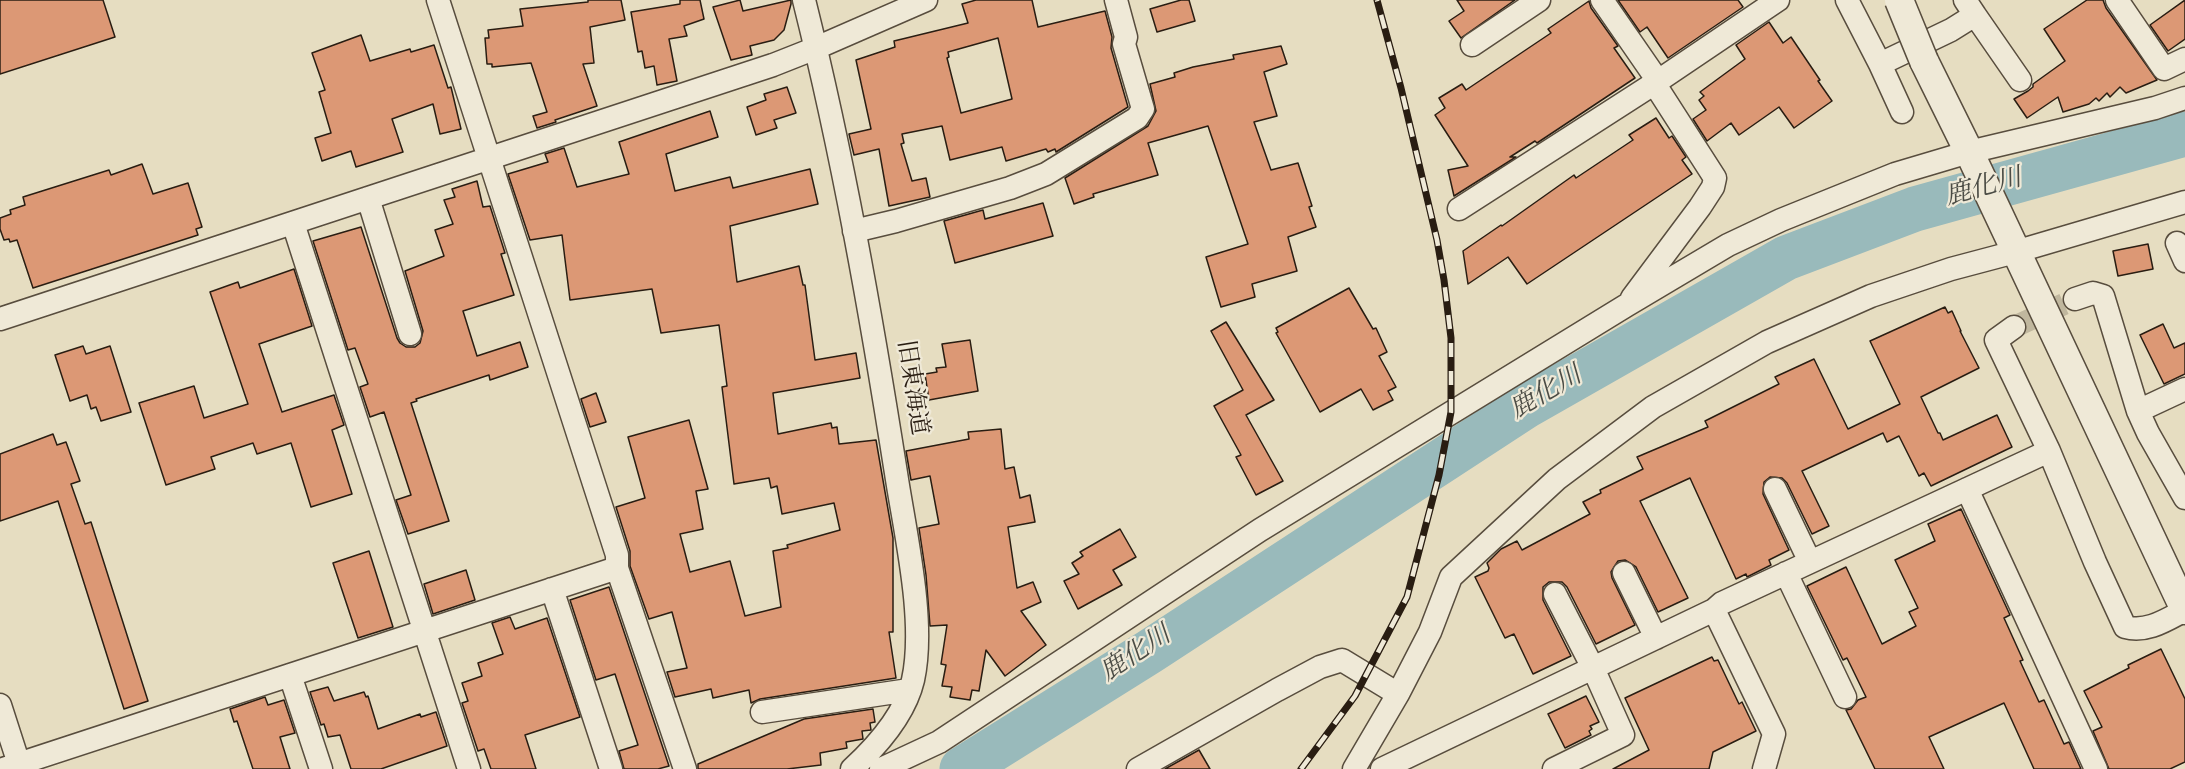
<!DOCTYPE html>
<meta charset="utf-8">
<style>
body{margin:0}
canvas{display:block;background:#e6ddc1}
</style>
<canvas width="2185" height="769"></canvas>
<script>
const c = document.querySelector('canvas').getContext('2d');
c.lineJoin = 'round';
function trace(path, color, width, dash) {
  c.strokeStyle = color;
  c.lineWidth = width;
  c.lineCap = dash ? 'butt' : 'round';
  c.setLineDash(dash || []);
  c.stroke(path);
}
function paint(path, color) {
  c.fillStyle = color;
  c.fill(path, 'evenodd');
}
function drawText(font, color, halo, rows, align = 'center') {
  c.font = font + ' "Sorts Mill Goudy","Noto Serif JP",serif';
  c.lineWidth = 4.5;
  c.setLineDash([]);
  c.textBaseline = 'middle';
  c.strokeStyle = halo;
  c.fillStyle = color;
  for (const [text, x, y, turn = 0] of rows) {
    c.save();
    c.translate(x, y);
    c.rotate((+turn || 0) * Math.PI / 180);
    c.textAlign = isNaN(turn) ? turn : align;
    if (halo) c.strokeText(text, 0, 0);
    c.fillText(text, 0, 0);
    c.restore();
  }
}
trace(new Path2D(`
 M962,769l187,-117 377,-246 260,-148 129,-49 270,-75`), '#99babb', 45);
const building = new Path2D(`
 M0,0h103l12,37 -115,37z
 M588,0h33l4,20 -35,7 4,36 -11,1 14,42 -42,14 1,2 -19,6 -4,-12 14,-4 -16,-49 -39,4v-3h-5l-2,-26h4l-1,-8 35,-4 -3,-17 68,-7z
 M680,0h20l4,19 -20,7 3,10 -18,3 8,42 -20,4 -3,-19 -9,2 -3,-17 -4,1 -7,-40 49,-8z
 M740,0l3,11 48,-11v4l-7,26 -10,10 -24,6 2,9 -21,5 -18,-53z
 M976,0h56l6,27 67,-16 7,26 -1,11 17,59 -72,45 -1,-3 -7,3 -2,-3 -40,12 -4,-14 -52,13 -8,-34 -40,8 2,9 -3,1 11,37 14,-3 4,19 -41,9 -10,-57 -25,6 -5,-21 22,-5 -15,-69 39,-13 -1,-6 74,-18 -6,-19zM998,38l14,61 -51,14 -14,-55 2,-1 -1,-5z
 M1181,0h8l6,21 -38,11 -7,-23z
 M1457,0h58l-54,38 -12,-17 15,-10z
 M1618,0h120l5,7 -75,51 -21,-31 -7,5z
 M2087,0h16l3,8 51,72 -31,13 -6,-6 -10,10 -3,-4 -8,8 -3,-3 -7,6 -26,8 -5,-15 -31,21 -13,-19 14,-8 5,-4v-3l32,-23 -21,-32z
 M2185,0v39l-17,12 -18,-26z
 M1589,1l2,7 27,38 -4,2 21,30 -98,65 -2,-2 -25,16h6l-62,39 -6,-26 20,-4 -33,-51 10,-7 -6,-10 23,-14 4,6 85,-57 -3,-4z
 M1769,22l14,21 8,-6 29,43 -2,1 14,20 -38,27 -15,-21 -40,28 -8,-12 -24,18 -14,-22 13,-9 -7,-10 5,-4 -4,-4 45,-33 -9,-14z
 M361,35l9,26 40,-12 1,3 23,-7 14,43 3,-1 10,42 -21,5 -7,-30 -41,15 11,33 -47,15 -5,-16 -29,10 -7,-23 16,-5 -12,-41 6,-2 -13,-37z
 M1281,46l6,18 -23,8 13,44 -23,6 17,48 27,-7 14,43 -3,1 7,20 -28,10 9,34 -45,13 3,13 -34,10 -15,-50 42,-13 -40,-118 -60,17 10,32 -65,19 1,3 -20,7 -9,-26 83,-52 8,-15 -6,-27 25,-7 -1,-4 19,-6 41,-8 -1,-4z
 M787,87l9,26 -22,7 3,8 -21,7 -9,-28 19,-7 -2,-6z
 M710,111l8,26 -52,17 9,37 55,-14 3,11 77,-19 8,35 -88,22 7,56 62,-16 4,19h2l10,75 41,-7 4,25 -87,15 5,41 53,-11 1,5 5,-1 2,17 37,-4 17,98v94h-4l7,46 -136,21 -9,4 -2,-13 -36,8 -2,-9 -36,8 -8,-25 20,-4 -15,-56 -23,7 -19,-53v-15l-14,-44 29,-9 -17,-61 61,-17 19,69 -12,2 7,38 -23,5 10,38 40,-11 15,55 36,-9 -8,-56 15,-3 -1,-3 53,-15 -6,-27 -52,11 -5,-28 -6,2 -2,-10 -35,6 -12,-97 5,-1 -8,-61 -58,8 -9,-44 -82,11 -8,-65 -32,5 -22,-66 40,-12 -3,-8 19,-6 13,39 52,-13 -10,-32z
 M1656,118l13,20 3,-2 14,21 -4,3 10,14 -165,110 -19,-27 -40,27 -5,-33 38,-26 1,1 72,-51 2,3 57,-38 -4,-5z
 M142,164l11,30 35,-11 14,44 -6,2 2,6 -165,53 -16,-48 -7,2 -1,-3 -5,1 -4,-11v-11l11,-4 -1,-4 15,-5 -2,-8 86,-27 2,5z
 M477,181l6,26 7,-1 15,47 -4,1 13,41 -51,16 14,45 43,-14 8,25 -38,13 -1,-5 -73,24 1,2 -6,2 38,118 -41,13 -12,-34 15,-5 -27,-83 -14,5 -10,-30 8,-3 -13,-36 -7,2 -35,-109 48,-14 36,111 3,5 6,4h9l5,-4 3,-12 -18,-60 39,-15 -9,-26 18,-6 -9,-24 11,-3 -3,-8z
 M1043,203l10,33 -98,27 -11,-42 39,-11 2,9z
 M2148,244l5,25 -35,7 -5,-25z
 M294,269l18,57 -53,18 23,68 52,-17 10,30 -12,5 20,64 -41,13 -20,-64 -34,11 -4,-11 -42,14 4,12 -49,16 -27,-82 55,-17 10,32 44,-14 -38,-112 28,-10 2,6z
 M1349,288l24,41 3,-1 11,24 -8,4 17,31 -8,4 5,9 -20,10 -12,-21 -41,23 -44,-79 2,-1 -2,-4z
 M1945,307l3,6 4,-2 9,20h-1l19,37 -58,29 17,36h2l3,7 54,-25 15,32 -81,39 -7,-13 -5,3 -20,-40 -12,6 -4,-9 -81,38 27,55 -17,8 -25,-51 -5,-5 -12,-1 -6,5 -1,12 26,56 -20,10 2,5 -24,12 -1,-3 -10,5 -46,-101 -50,23 48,97 -30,14 -22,-45 -11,-7 -7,1 -7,11 1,6 23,47 -39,19 -29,-57 -5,-5h-13l-6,5v13l28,56 -38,18 -19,-40 -9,4 -30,-61 13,-6 1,-3 -2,-5 14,-14 16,-8 5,9 68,-36 -7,-12 18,-9 -1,-3 43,-21 -6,-12 71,-30 -3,-6 74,-37 -4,-7 39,-18 34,70 52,-25 -30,-63z
 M1226,322l48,78 -28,15 37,66 -27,14 -20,-38 5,-2 -27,-49 29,-16 -32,-59z
 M2163,324l11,24 11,-5v31l-21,10 -24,-49z
 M970,340l8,51 -49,9 -4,-26 12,-2 -1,-4 10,-1 -4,-23z
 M83,346l3,8 24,-8 21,66 -30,9 -5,-14 -5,2 -4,-14 -17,6 -15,-46z
 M596,393l10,29 -16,5 -9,-28z
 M1001,429l4,40 9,-2 6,31 10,-3 5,27 -27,5 9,61 16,-6 8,20 -20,9 25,34 -41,31 -19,-26 -7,41 -7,-1 -2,10 -20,-3 2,-10 -10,-1 4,-21 -5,-1 6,-39 -17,1 -4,-51 -7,-47 20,-4 -9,-48 -19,4 -5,-29 63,-12 -1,-7z
 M53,434l4,11 9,-3 14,39 -9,3 14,40 6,-2 57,179 -24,8 -66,-208 -58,20v-67z
 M1961,509l49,106 -6,3 19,42 -3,1 19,41 5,-2 20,44 5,-2 12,27h-47l-30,-66 -75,34 15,32h-69l-29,-59 5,-1 7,-9 8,-3 -19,-39 -4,2 -36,-74 39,-19 36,77 34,-18 -7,-14 9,-4 -23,-48 40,-19 -7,-17z
 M1120,529l16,28 -23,13 9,15 -44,24 -14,-28 15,-7 -7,-11 11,-7 -3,-4z
 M369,551l24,76 -35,11 -25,-75z
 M466,570l9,30 -42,14 -9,-30z
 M609,587l60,179 -11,3h-34l-5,-18 19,-6 -23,-71 -19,6 -26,-80z
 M510,617l5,12 32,-11 33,99 -55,18 11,34h-45l-7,-20 -6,2 -16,-48 6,-2 -6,-18 20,-7 -4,-13 25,-9 -11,-31z
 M2161,649l24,50v63l-15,7h-61l-16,-38 9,-4 -18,-36 45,-23 -1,-3z
 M1712,657l2,4 4,-1 21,44 3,-2 14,29 -43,21 -4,17h-96l36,-19 -24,-52z
 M328,687l6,14 30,-9 2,5 2,-1 10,33 42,-15 1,3 15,-5 11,34 -66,23h-30l-11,-34 -12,2 -4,-13 -3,1 -11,-33z
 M1586,696l13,26 -9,4 2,3 -3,2 2,4 -26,13 -17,-34z
 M265,697l3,8 16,-5 11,33 -15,4 10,32h-37l-16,-48 -3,1 -4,-13z
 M873,709l2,13 -5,1 1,7 -9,1 1,8 -17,3 1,6 -27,5 1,12 -34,4h-89v-5l106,-45z
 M1199,750l11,19h-45z`);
paint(building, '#dc9875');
trace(building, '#291d12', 1.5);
trace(new Path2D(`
 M2014,327l61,-28`), '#c0b79e', 22, [22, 11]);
const minor = new Path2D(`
 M438,0l179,555v13l68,201
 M804,0c39,156 67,314 92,473 9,60 30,148 17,207 -8,34 -36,66 -61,89
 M1602,0l56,81 120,-81
 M1847,0l33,64 71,-34 24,-15 -10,-15
 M2117,0l47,69 21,-10
 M1975,15l45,65
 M1472,45l67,-45
 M1880,64l22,48
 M368,198l42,136
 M1459,209l199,-128
 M293,223l176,546
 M854,231l42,-10 114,-33 36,-14 91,-56 6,-9 -19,-65 2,-7 -10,-37
 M2177,243l8,18
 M1632,298l68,-91 13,-20 2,-9 -61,-95
 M2075,299l18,-6 10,3 35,115 10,22 37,65
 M0,319l773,-254 43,-17 110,-48
 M2014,327l-18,13 53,111 46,111 30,65c22,6 41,-7 60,-17
 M2138,411l47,-22
 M1775,489l35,73
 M1967,489l129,280
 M1624,573l32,65
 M1786,573l59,124
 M552,589l59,180
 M1714,610l60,124 -10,35
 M290,675l31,94
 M0,705l19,59
 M762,712l147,-22
 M3,769l614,-201
 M881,769l58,-27 321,-212 367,-225 101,-60 53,-25 114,-46 74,-22 186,-44 30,-10
 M1138,769l139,-79 43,-23 22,-7 56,34 32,-62 21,-55 106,-98 96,-72 114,-65 104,-46 80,-27 64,-17 170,-50
 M1354,769l44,-75
 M1382,769l332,-159 8,-7 327,-152
 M1554,769l69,-34 -30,-67 -38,-74`);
const tertiary = new Path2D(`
 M1924,61l49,99 212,450`);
trace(minor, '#584d3e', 25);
trace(tertiary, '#584d3e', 31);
trace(minor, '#efe9d7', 22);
trace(tertiary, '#efe9d7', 28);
const rail = new Path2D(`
 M1301,769l54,-73 52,-99 32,-122 12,-63v-74l-7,-58 -7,-40 -36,-152 -24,-88`);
trace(rail, '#291d12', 7);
trace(rail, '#efe9d7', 4.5, [14]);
const tertiaryBridge = new Path2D(`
 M1899,0l25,61`);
trace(tertiaryBridge, '#584d3e', 31, []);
trace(tertiaryBridge, '#efe9d7', 28);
drawText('24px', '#291d12', '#efe9d7', [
 ["旧東海道",910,388,81]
]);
drawText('italic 26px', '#4b4c45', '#efe9d7', [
 ["鹿化川",1984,190,-15],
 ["鹿化川",1547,395,-30],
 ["鹿化川",1137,656,-33]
]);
</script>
